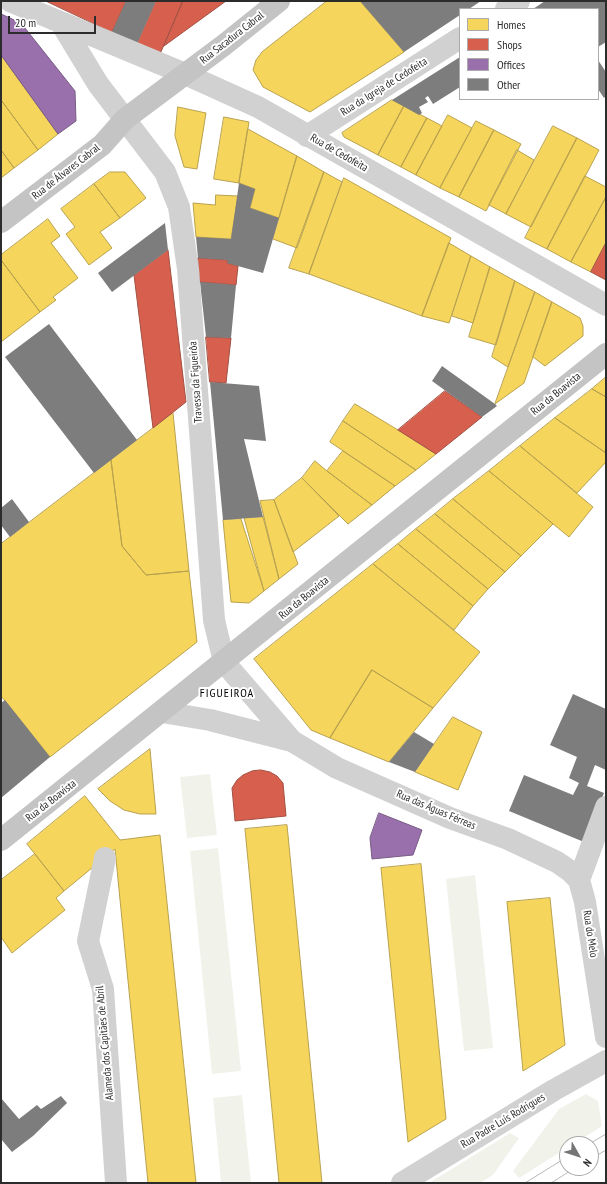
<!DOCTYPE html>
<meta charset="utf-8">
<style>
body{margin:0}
#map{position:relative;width:607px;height:1184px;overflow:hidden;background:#fff;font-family:"PT Sans Narrow",sans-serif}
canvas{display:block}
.frame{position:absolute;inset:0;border:2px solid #2c2c2c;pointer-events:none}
.legend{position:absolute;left:459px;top:8px;width:140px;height:92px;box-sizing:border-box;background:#fff;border:1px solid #ababab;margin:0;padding:5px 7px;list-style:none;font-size:12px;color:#2c2c2c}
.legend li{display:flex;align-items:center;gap:8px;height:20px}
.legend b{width:20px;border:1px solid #ababab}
.north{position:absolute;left:559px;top:1136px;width:40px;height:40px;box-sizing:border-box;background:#fff;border:1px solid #ababab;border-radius:50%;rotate:129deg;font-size:11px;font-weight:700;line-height:16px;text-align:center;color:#2c2c2c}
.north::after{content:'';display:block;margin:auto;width:14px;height:18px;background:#767676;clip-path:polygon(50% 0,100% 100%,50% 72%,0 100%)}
.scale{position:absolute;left:8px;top:16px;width:88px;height:18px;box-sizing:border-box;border:2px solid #2c2c2c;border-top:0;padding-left:5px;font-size:12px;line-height:14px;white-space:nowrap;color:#2c2c2c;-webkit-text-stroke:3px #fff;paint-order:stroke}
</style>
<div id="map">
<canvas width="607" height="1184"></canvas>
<div class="frame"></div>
<ul class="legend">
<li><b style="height:11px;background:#f6d55c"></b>Homes</li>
<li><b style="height:11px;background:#d6604d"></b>Shops</li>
<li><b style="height:11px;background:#9970ab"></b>Offices</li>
<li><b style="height:11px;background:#7d7d7d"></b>Other</li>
</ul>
<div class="north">N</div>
<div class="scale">20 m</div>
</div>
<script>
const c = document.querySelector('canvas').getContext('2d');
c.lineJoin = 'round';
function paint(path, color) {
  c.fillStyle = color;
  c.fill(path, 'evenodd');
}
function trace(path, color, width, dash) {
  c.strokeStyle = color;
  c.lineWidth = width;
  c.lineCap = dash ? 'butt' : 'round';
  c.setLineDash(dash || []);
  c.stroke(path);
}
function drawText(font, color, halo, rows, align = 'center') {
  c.font = font + ' "PT Sans Narrow",sans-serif';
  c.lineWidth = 4;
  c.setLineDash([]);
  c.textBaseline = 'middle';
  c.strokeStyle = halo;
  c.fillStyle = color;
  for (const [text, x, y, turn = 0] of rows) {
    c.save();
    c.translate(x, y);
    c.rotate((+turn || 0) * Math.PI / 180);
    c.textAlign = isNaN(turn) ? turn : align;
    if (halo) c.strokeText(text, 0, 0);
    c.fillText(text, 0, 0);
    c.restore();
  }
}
paint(new Path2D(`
 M210,774l7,61 -30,3 -7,-61z
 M218,848l23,223 -29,3 -22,-223z
 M475,875l18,173 -29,3 -18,-172z
 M586,1094l12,7 4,25 -28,18h-7v4l-48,30 -6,-7 46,-62z
 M242,1095l9,88h-30l-8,-85z
 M510,1133l9,5 -26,37 -13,8h-51z`), '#f1f3eb');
const homes = new Path2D(`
 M327,1h33l44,51 -94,60 -47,-25 -10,-17 3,-10 6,-8z
 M1,55l57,79 -20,16 -37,-50z
 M1,100l37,50 -24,18 -13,-18z
 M392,100l12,6 -26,49 -34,-18 -2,-4z
 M404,106l23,12 -26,49 -23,-12z
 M178,107l28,6 -9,56 -13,-2 -9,-31z
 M448,115l24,13 -32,60 -24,-13z
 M224,117l25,5 -10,61 -25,-4z
 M427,118l15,8 -26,49 -15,-8z
 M476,121l18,9 -35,67 -19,-9z
 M553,126l24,12 -46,89 -25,-13z
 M248,129l49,27 -18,62 -29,-10 5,-19 -16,-6z
 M494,130l27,14 -35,67 -27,-14z
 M577,138l22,12 -52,99 -22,-11z
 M1,150l13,18 -13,10z
 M517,150l17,10 -28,54 -17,-9z
 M297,156l27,16 -27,76 -24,-9z
 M110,172h15l21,26 -26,20 -26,-34z
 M324,172l18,10 -33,92 -20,-6z
 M585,176l21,11v10l-35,65 -24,-13z
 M344,178l107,60 -29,78 -113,-42z
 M94,184l26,34 -20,14 12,16 -23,17 -23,-31 9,-7 -14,-18z
 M216,195l22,1 -7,43 -35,-2 -3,-34 22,2z
 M606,197v46l-15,29 -20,-10z
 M48,219l12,17 -9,7 27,35 -25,19 3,3 -16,12 -39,-52v-5z
 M449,243l22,13 -22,67 -27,-7z
 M471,256l19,11 -17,56 -21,-7z
 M1,260l39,52 -39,30z
 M490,267l25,14 -19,64 -27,-8z
 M515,281l20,11 -27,75 -16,-10z
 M535,292l17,10 -28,81 -29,21z
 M552,302l28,16 3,8v10l-38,30 -12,-9z
 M606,377v20l-14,-8z
 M592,389l14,8v56l-51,-35z
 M355,404l43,26 38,24 -20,16 -73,-49z
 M173,413l16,158 -43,4 -24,-29 -11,-86z
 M555,418l51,35v9l-29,31 -57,-47z
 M343,421l73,49 -21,16 -65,-44z
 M520,446l73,61 -24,30 -80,-66z
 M343,451l52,35 -23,19 -45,-34z
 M111,460l11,86 24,29 43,-4 8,71 -147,115 -49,-61v-152z
 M315,461l12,10 45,34 -24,19 -46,-46z
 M489,471l64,53 -32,32 -68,-57z
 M302,478l37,38 -46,36 -19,-52z
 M453,499l68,57 -16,16 -70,-58z
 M274,500l24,64 -19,15 -19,-78z
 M435,514l70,58 -17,17 -72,-60z
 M263,517l16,62 -15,12 -20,-73z
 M241,519l23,72 -15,12 -18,-1 -8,-82z
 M416,529l72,60 -15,17 -75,-62z
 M398,544l75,62 -19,24 -81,-66z
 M373,564l107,88 -47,56 -61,-38 -42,68 -19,-8 -57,-71z
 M372,670l61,38 -44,54 -59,-24z
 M453,717l29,15 -24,58 -43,-18z
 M150,749l6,65h-16l-16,-4 -14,-9 -12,-12z
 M85,796l35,44 40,-5 36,348h-48l-33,-334 -51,42 -37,-47z
 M287,825l35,358h-43l-34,-354z
 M35,854l29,37 -8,7 9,12 -53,43 -11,-16v-57z
 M421,864l25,255 -38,23 -27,-274z
 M550,898l15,147 -42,26 -16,-169z`);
paint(homes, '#f6d55c');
trace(homes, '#b9a24e', 1);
const shops = new Path2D(`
 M46,1h80l-14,31z
 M156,1h27l-23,53 -23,-10z
 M183,1h43l-62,45z
 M605,245l1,1v34l-15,-8z
 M168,250l18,152 -33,26 -19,-153z
 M198,258l30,2 -1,3 11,3 -2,19 -36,-3z
 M206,337l25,1 -5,45 -16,-1z
 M445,391l37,26 -46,37 -38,-24z
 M261,770l9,2 7,4 6,7 3,33 -51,5 -3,-33 5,-8 6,-5 9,-4z`);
paint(shops, '#d6604d');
trace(shops, '#a35043', 1);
const offices = new Path2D(`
 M1,14l20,9 54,68 1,30 -18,13 -57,-79z
 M379,813l43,17 -9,25 -41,4 -2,-21z`);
paint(offices, '#9970ab');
trace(offices, '#785c85', 1);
paint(new Path2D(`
 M126,1h30l-19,43 -25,-12z
 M360,1h121l-12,8h-9v6l-56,37z
 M545,1h61v41l-8,5v-38h-65z
 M460,57v30l-27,17 -5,-8 -3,2 3,4 -9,5 3,6 -3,2 -27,-15z
 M598,60l8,12v24l-2,2 -6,-9z
 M239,183l16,6 -5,19 29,10 -16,55 -36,-10 1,-3 -30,-2 -2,-21 35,2z
 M165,223l3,27 -56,42 -14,-19z
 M200,282l36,3 -5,53 -25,-1z
 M49,324l88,116 -43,33 -89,-116z
 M442,366l53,38 2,2 -15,11 -50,-36z
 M210,382l49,4 7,55 -22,-2 19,78 -40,3z
 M12,499l17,23 -19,15 -9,-12v-17z
 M573,694l33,15v61l-11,-5 -8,21 17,7 -20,49 -75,-31 15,-36 49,20 6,-12 -10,-5 8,-21 -27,-12z
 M5,700l45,57 -49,41v-95z
 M414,732l20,12 -19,28 -26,-10z
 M61,1096l6,7 -34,33 -21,16 -11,-13v-41l18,21 18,-14 4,4z`), '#7d7d7d');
trace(new Path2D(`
 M10,1l175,73 73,33 348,198
 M506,9l13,-8
 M61,23l37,61 67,88 14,35 9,62 26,351 10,42 68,79
 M307,136l153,-98
 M162,712l48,8 82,21 45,27 113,50 58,21 49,23 13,9 9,9 6,22 21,135
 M105,858l-17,83 15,48 13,194
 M579,880l27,-73
 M402,1183l152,-93 52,-29`), '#d1d1d1', 22);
trace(new Path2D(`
 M1,222l101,-77 23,-26 99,-74 55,-44
 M1,840l605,-486`), '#c4c4c4', 22);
trace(new Path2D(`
 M589,1144l17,-10
 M591,1159l15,-9
 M525,1183l42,-26
 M551,1183l24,-15`), '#b8b8b8', 1);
drawText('11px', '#2c2c2c', '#fff', [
 ["Rua Sacadura Cabral",232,38,-38],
 ["Rua da Igreja de Cedofeita",384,87,-32],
 ["Rua de Cedofeita",339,153,30],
 ["Rua de Álvares Cabral",66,172,-38],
 ["Travessa da Figueirôa",196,382,-94],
 ["Rua da Boavista",556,394,-39],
 ["Rua da Boavista",304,598,-39],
 ["Rua da Boavista",51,801,-38],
 ["Rua das Águas Férreas",436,810,23],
 ["Rua do Melo",590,934,81],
 ["Alameda dos Capitães de Abril",105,1043,-95],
 ["Rua Padre Luís Rodrigues",503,1121,-31]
]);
c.letterSpacing = '1px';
drawText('12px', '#000', '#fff', [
 ["FIGUEIROA",227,694]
]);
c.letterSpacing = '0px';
</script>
